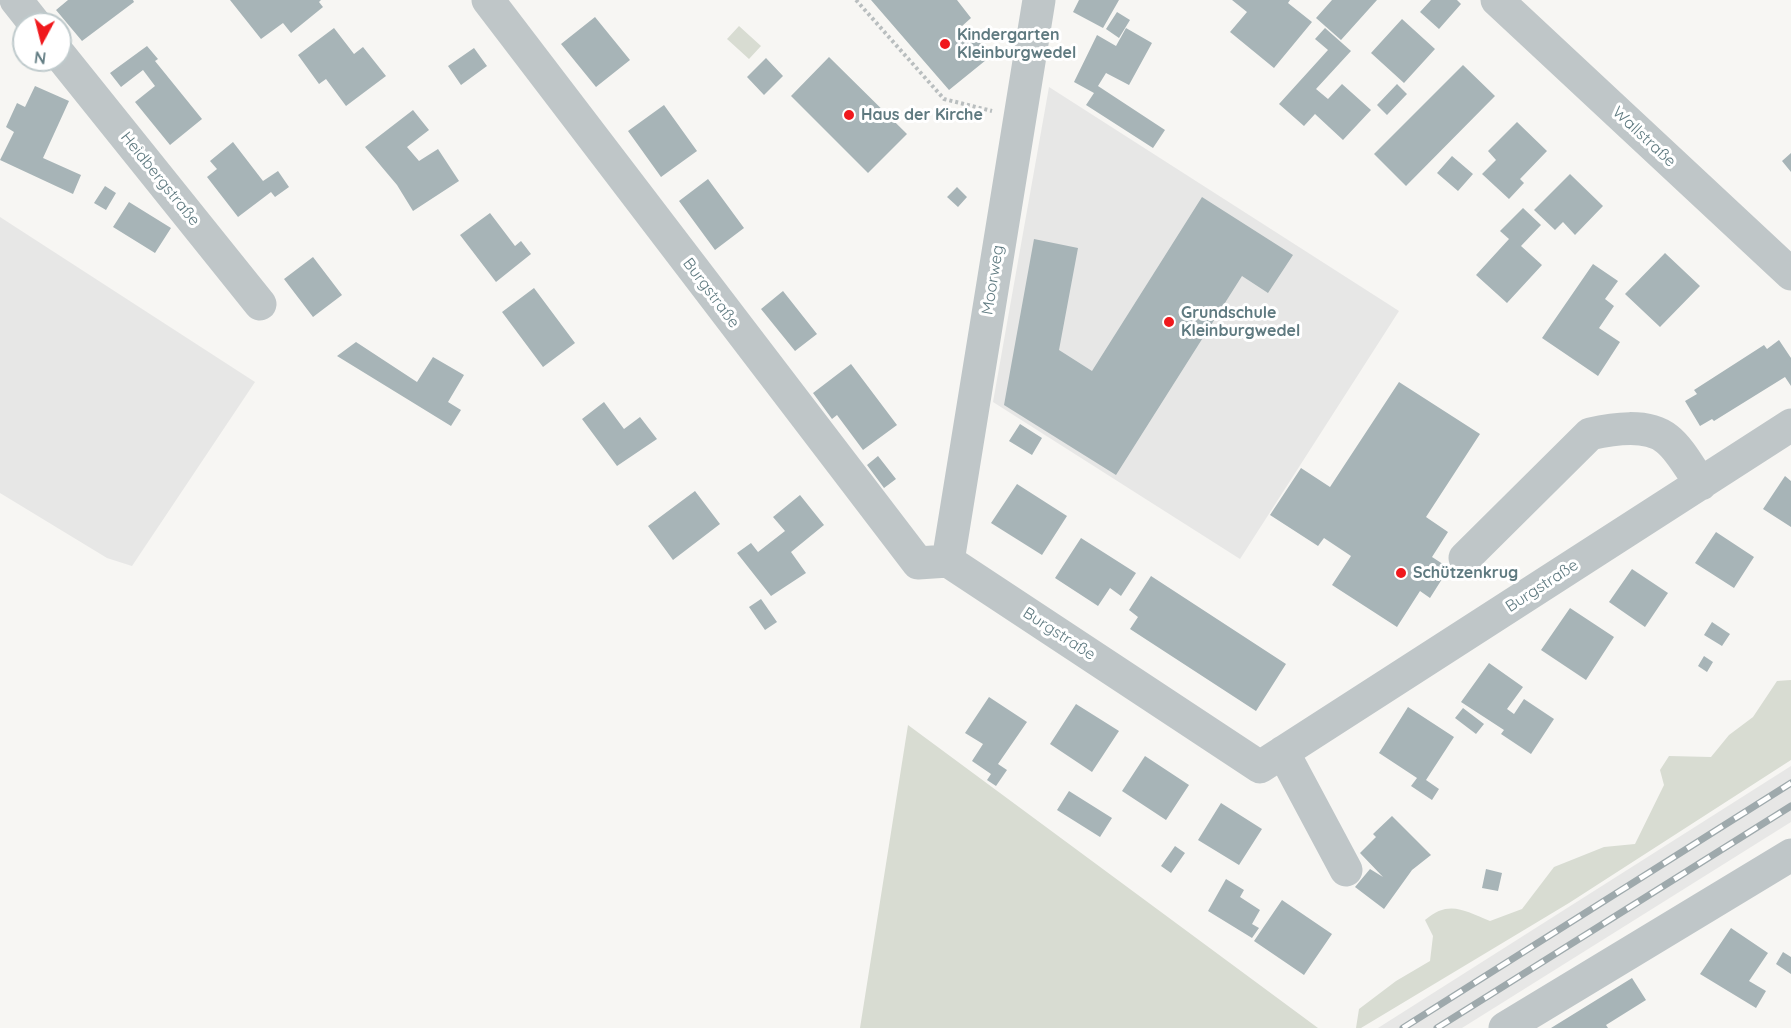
<!DOCTYPE html>
<meta charset="utf-8">
<style>
body{margin:0}
#map{position:relative;width:1791px;height:1028px;overflow:hidden;background:#f7f6f3;font-family:Quicksand,sans-serif}
canvas{display:block}
.north{position:absolute;left:12px;top:12px;width:60px;height:60px;box-sizing:border-box;background:#fff;border:2px solid #bfcacc;border-radius:50%;rotate:187deg;font-size:16px;font-weight:700;line-height:24px;text-align:center;color:#5f7a80}
.north::after{content:'';display:block;margin:auto;width:21px;height:27px;background:#f0191d;clip-path:polygon(50% 0,100% 100%,50% 72%,0 100%)}
</style>
<div id="map">
<canvas width="1791" height="1028"></canvas>
<div class="north">N</div>
</div>
<script>
const c = document.querySelector('canvas').getContext('2d');
c.lineJoin = 'round';
function paint(path, color) {
  c.fillStyle = color;
  c.fill(path, 'evenodd');
}
function trace(path, color, width, dash) {
  c.strokeStyle = color;
  c.lineWidth = width;
  c.lineCap = dash ? 'butt' : 'round';
  c.setLineDash(dash || []);
  c.stroke(path);
}
function drawText(font, color, halo, rows, align = 'center') {
  c.font = font + ' Quicksand,sans-serif';
  c.lineWidth = 6;
  c.setLineDash([]);
  c.textBaseline = 'middle';
  c.strokeStyle = halo;
  c.fillStyle = color;
  for (const [text, x, y, turn = 0] of rows) {
    c.save();
    c.translate(x, y);
    c.rotate((+turn || 0) * Math.PI / 180);
    c.textAlign = isNaN(turn) ? turn : align;
    if (halo) c.strokeText(text, 0, 0);
    c.fillText(text, 0, 0);
    c.restore();
  }
}
paint(new Path2D(`
 M1049,87l350,224 -159,248 -247,-157z
 M0,217l255,165 -123,184 -25,-8 -107,-65z
 M1791,766v56l-329,206h-84z`), '#e7e7e6');
paint(new Path2D(`
 M739,26l22,20 -12,13 -22,-20z
 M1791,680v80l-222,143 -208,125h-5l3,-19 37,-28 34,-20 3,-25 -8,-16c24,-21 40,-9 65,1l32,-12 32,-42 50,-20 31,-3 29,-59 -4,-15 9,-14 42,1 18,-22 24,-18 24,-36z
 M908,725l410,303h-458z`), '#d8dcd2');
paint(new Path2D(`
 M68,0h65l1,2 -52,39 -26,-31z
 M230,0h91l-2,2 4,5 -32,26 -8,-10 -22,16z
 M871,0h86l14,18 -10,9 3,5 4,-4 23,28 -42,34z
 M1079,0h40l-16,28 -30,-16z
 M1232,0h58l-2,3 24,19 -38,46 -44,-36 17,-20z
 M1332,0h45l-36,40 -25,-22z
 M1431,0h26l4,4 -22,25 -19,-17z
 M1117,12l13,8 -11,18 -13,-9z
 M595,17l35,43 -34,27 -35,-43z
 M1402,19l33,30 -31,34 -33,-30z
 M334,28l20,26 9,-7 23,29 -40,30 -20,-27 -7,5 -21,-29z
 M1126,28l26,15 -23,42 -23,-12 -8,13 67,44 -12,18 -67,-43 8,-12 -20,-11 23,-47 19,11z
 M1325,28l26,23 -35,38 12,10 14,-15 29,26 -28,30 -28,-26 -11,12 -25,-22 49,-54 -13,-11z
 M147,46l11,13 -3,2 47,58 -32,26 -35,-43 20,-16 -12,-16 -22,17 -11,-14z
 M474,48l13,18 -26,19 -13,-19z
 M829,57l78,77 -39,39 -77,-77z
 M766,58l17,18 -19,19 -17,-18z
 M1463,65l32,31 -89,90 -32,-32z
 M1397,84l10,10 -20,21 -10,-10z
 M35,86l34,15 -26,57 38,17 -8,19 -73,-34 14,-28 -8,-5 11,-24 8,4z
 M664,105l33,46 -36,26 -33,-46z
 M413,110l16,20 -22,17 12,14 19,-12 21,32 -46,30 -16,-26 -32,-38z
 M1517,122l30,29 -27,28 4,4 -15,16 -27,-25 14,-14 -8,-9z
 M233,142l30,39 15,-10 11,16 -14,10 -4,-5 -33,25 -31,-40 10,-8 -7,-8z
 M1791,153v19l-9,-11z
 M1452,156l21,18 -15,17 -21,-18z
 M1570,174l33,32 -28,29 -12,-13 -8,8 -21,-20z
 M708,179l36,49 -29,22 -36,-49z
 M105,186l11,7 -10,17 -12,-7z
 M957,187l10,10 -9,10 -11,-10z
 M1202,197l91,58 -25,38 -26,-17 -126,199 -112,-70 30,-166 44,9 -19,102 33,21z
 M129,202l42,26 -16,25 -42,-26z
 M1523,208l18,17 -20,21 21,19 -35,38 -31,-28 33,-36 -9,-8z
 M490,213l25,33 6,-5 10,13 -35,28 -36,-47z
 M1665,253l35,33 -40,41 -35,-33z
 M313,257l29,38 -29,22 -29,-38z
 M1593,264l25,17 -13,18 9,7 -15,22 21,14 -22,34 -56,-38z
 M534,288l41,55 -32,24 -41,-55z
 M783,291l34,43 -22,17 -34,-42z
 M1779,340l12,18v28l-6,-9 -71,44 -2,-2 -12,7 -15,-25 12,-7 -3,-4 70,-45 3,4z
 M356,342l61,40 16,-25 31,18 -16,27 13,8 -10,16 -114,-70z
 M851,364l46,61 -34,25 -26,-35 -5,4 -19,-26z
 M1399,382l81,52 -54,83 22,15 -16,25 17,11 -19,30 -10,-7 -23,36 -65,-42 19,-29 -27,-18 -6,8 -48,-31 31,-47 29,19z
 M604,402l20,27 16,-12 17,22 -40,27 -35,-47z
 M1020,424l22,14 -10,17 -23,-14z
 M878,456l18,23 -12,9 -17,-23z
 M1785,476l6,5v46l-28,-18z
 M1017,484l50,32 -25,39 -51,-32z
 M695,491l25,33 -47,36 -25,-34z
 M800,495l24,30 -33,27 15,21 -35,23 -34,-43 14,-10 7,9 27,-21 -12,-14z
 M1716,532l38,25 -20,31 -39,-25z
 M1081,538l55,35 -15,23 -11,-8 -12,18 -43,-28z
 M1632,569l36,24 -23,34 -36,-25z
 M1151,576l135,88 -30,47 -126,-82 8,-12 -9,-7z
 M761,599l16,23 -12,8 -16,-23z
 M1570,608l44,29 -28,43 -45,-30z
 M1712,622l18,12 -8,12 -18,-11z
 M1704,656l9,6 -6,10 -9,-6z
 M1489,663l34,24 -16,22 7,5 10,-15 30,20 -23,35 -30,-20 3,-4 -43,-28z
 M989,697l38,25 -29,42 9,6 -11,16 -9,-6 4,-6 -19,-13 11,-17 -18,-11z
 M1076,704l43,27 -27,41 -42,-28z
 M1408,707l46,30 -28,43 13,9 -7,11 -21,-14 6,-8 -38,-25z
 M1463,708l21,16 -8,10 -21,-16z
 M1145,756l44,29 -23,35 -44,-29z
 M1069,791l43,27 -12,19 -43,-27z
 M1221,803l41,26 -23,36 -41,-25z
 M1392,816l39,39 -19,15 -28,39 -29,-22 15,-18 13,8 -23,-24 16,-16 -3,-3z
 M1175,846l10,7 -14,20 -10,-7z
 M1486,869l16,4 -4,18 -16,-3z
 M1226,879l18,11 -4,7 20,13 -8,14 7,4 -7,10 -44,-27z
 M1282,900l50,34 -28,41 -50,-34z
 M1731,928l37,25 -19,28 17,10 -10,17 -56,-34z
 M1783,952l8,5v17l-15,-10z
 M1632,978l14,22 -40,25 2,3h-57z`), '#a7b4b7');
trace(new Path2D(`
 M856,0l88,99 48,12`), '#b9bebf', 4, [3, 3]);
trace(new Path2D(`
 M16,0l19,24
 M488,0l430,563 30,-2 312,206 531,-342
 M1497,0l294,274
 M60,55l200,249
 M1465,558l125,-124c22,-5 57,-11 77,5 13,10 24,31 34,45
 M948,561l91,-561
 M1283,752l63,118
 M1505,1028l286,-173`), '#bfc6c8', 33);
const rail = new Path2D(`
 M1403,1028l388,-245
 M1437,1028l354,-222`);
trace(rail, '#9ea9ac', 7);
trace(rail, '#fff', 4.5, [14]);
for (const [x, y, r, color] of [
 [945,44,6,"#f0191d"],
 [849,115,6,"#f0191d"],
 [1169,322,6,"#f0191d"],
 [1401,573,6,"#f0191d"]
]) {
  const dot = new Path2D();
  dot.arc(x, y, r, 0, 2 * Math.PI);
  c.fillStyle = color;
  c.fill(dot);
  trace(dot, '#fff', 2);
}
drawText('bold 16px', '#5f7a80', '#fff', [
 ["Kindergarten",957,35],
 ["Kleinburgwedel",957,53],
 ["Haus der Kirche",861,115],
 ["Grundschule",1181,313],
 ["Kleinburgwedel",1181,331],
 ["Schützenkrug",1413,573]
], 'left');
drawText('16px', '#5f7a80', '#fff', [
 ["Wallstraße",1644,137,43],
 ["Heidbergstraße",160,179,51],
 ["Moorweg",993,280,-81],
 ["Burgstraße",711,293,53],
 ["Burgstraße",1542,586,-33],
 ["Burgstraße",1059,634,33]
]);
</script>
